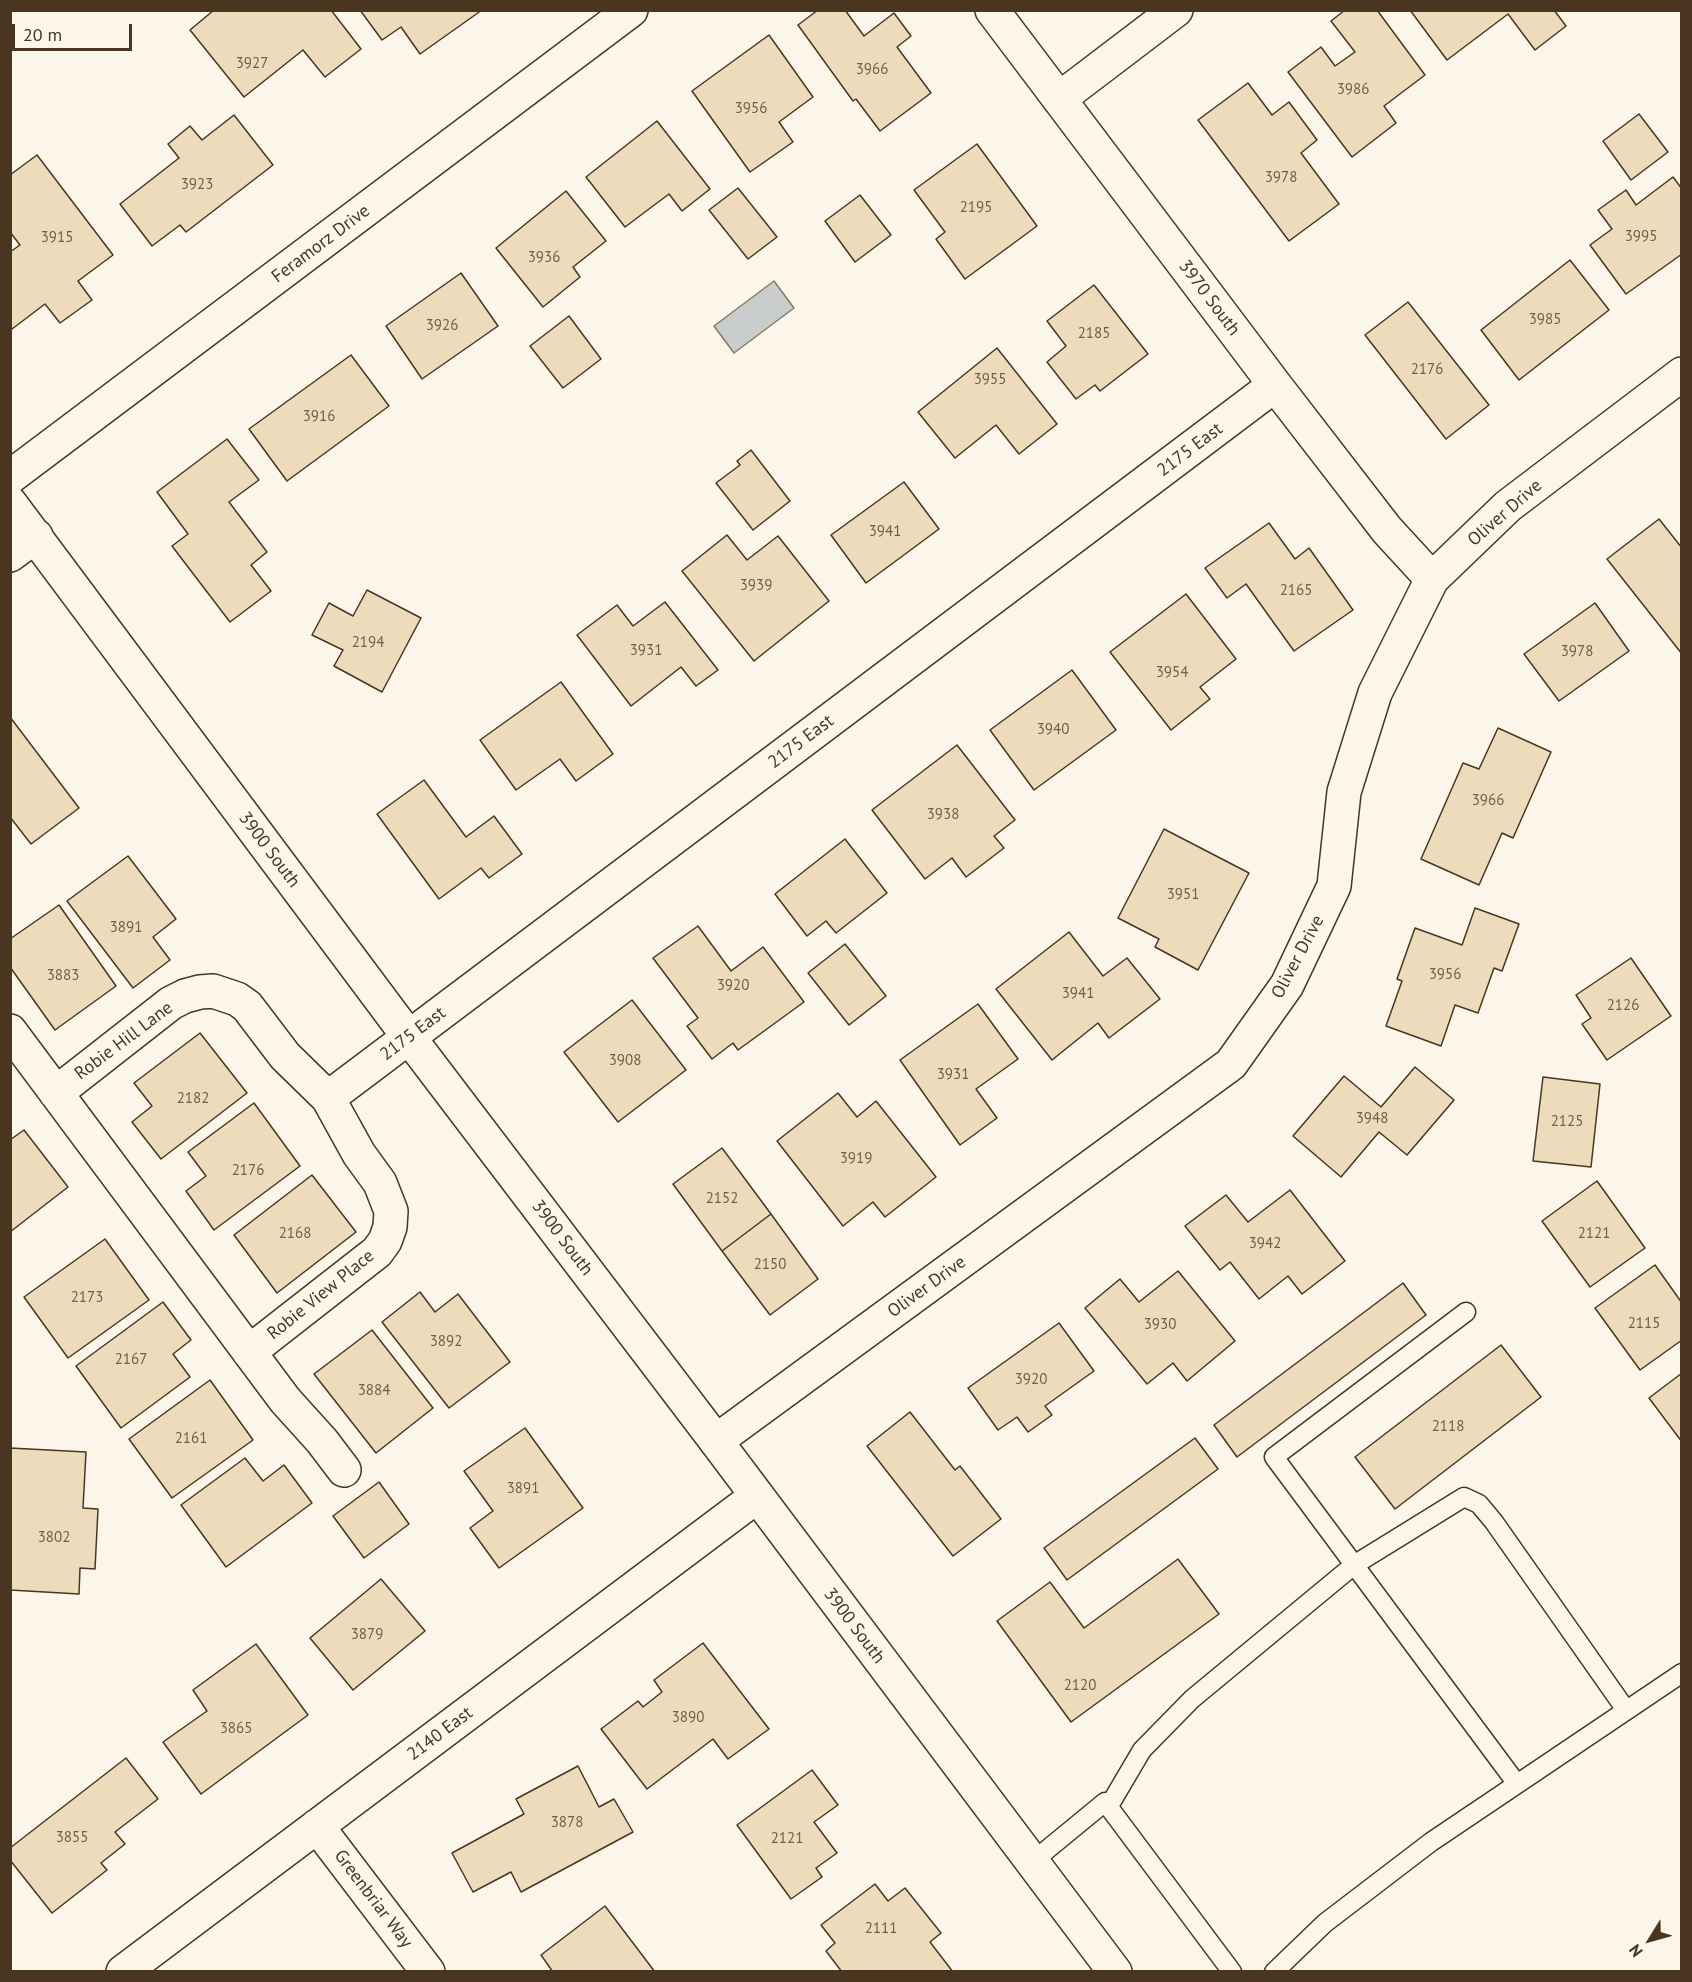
<!DOCTYPE html>
<style>
body{margin:0}
#map{position:relative;width:1692px;height:1982px;overflow:hidden;background:#fbf6e9;font-family:"PT Sans",sans-serif}
canvas{display:block}
.frame{position:absolute;inset:0;border:12px solid #4a3520;pointer-events:none}
.north{position:absolute;left:1620px;top:1910px;width:60px;height:60px;-webkit-text-stroke:4px #fbf6e9;paint-order:stroke;rotate:233deg;font-size:16px;font-weight:700;line-height:24px;text-align:center;color:#4a3520}
.north::after{content:'';display:block;margin:auto;width:21px;height:27px;background:#4a3520;clip-path:polygon(50% 0,100% 100%,50% 72%,0 100%)}
.scale{position:absolute;left:12px;top:24px;width:120px;height:27px;box-sizing:border-box;border:3px solid #4a3520;border-top:0;padding-left:8px;font-size:18px;line-height:21px;white-space:nowrap;color:#4a3520;-webkit-text-stroke:4px #fbf6e9;paint-order:stroke}
</style>
<div id="map">
<canvas width="1692" height="1982"></canvas>
<div class="frame"></div>
<div class="north">N</div>
<div class="scale">20 m</div>
</div>
<script>
const c = document.querySelector('canvas').getContext('2d');
c.lineJoin = 'round';
function paint(path, color) {
  c.fillStyle = color;
  c.fill(path, 'evenodd');
}
function trace(path, color, width, dash) {
  c.strokeStyle = color;
  c.lineWidth = width;
  c.lineCap = dash ? 'butt' : 'round';
  c.setLineDash(dash || []);
  c.stroke(path);
}
function drawText(font, color, halo, rows, align = 'center') {
  c.font = font + ' "PT Sans",sans-serif';
  c.lineWidth = 4.5;
  c.setLineDash([]);
  c.textBaseline = 'middle';
  c.strokeStyle = halo;
  c.fillStyle = color;
  for (const [text, x, y, turn = 0] of rows) {
    c.save();
    c.translate(x, y);
    c.rotate((+turn || 0) * Math.PI / 180);
    c.textAlign = isNaN(turn) ? turn : align;
    if (halo) c.strokeText(text, 0, 0);
    c.fillText(text, 0, 0);
    c.restore();
  }
}
const water = new Path2D(`
 M774,281l20,27 -60,45 -20,-27z`);
paint(water, '#c9cecd');
trace(water, '#887966', 1.5);
const building = new Path2D(`
 M214,10h117l30,39 -36,28 -22,-27 -59,47 -54,-67z
 M360,10h122l-62,44 -19,-27 -19,13z
 M818,10h27l19,26 30,-23 17,23 -14,11 34,46 -51,38 -24,-32 -3,2 -55,-76z
 M1345,10h32l48,65 -41,31 12,17 -44,34 -64,-85 33,-25 14,19 20,-14 -24,-31z
 M1410,10h144l12,16 -31,24 -27,-36 -61,46z
 M769,35l44,62 -34,25 14,20 -43,30 -58,-81z
 M1248,83l24,32 17,-13 28,38 -16,13 38,51 -50,37 -91,-121z
 M1639,114l29,38 -37,28 -28,-39z
 M234,115l39,50 -87,67 -6,-7 -28,21 -32,-42 59,-46 -11,-14 22,-18 12,14z
 M657,121l53,68 -28,22 -13,-17 -44,33 -39,-50z
 M977,144l60,82 -72,53 -29,-40 9,-7 -31,-42z
 M37,155l76,100 -35,26 14,19 -32,23 -15,-19 -33,25 -2,-3v-74l10,-7 -10,-13v-57z
 M1673,177l9,12v65l-56,40 -36,-49 22,-16 -14,-19 28,-20 10,15z
 M738,188l39,49 -29,22 -39,-49z
 M566,191l40,50 -33,26 7,10 -37,30 -47,-59z
 M860,195l31,40 -36,27 -30,-41z
 M1570,260l39,50 -90,70 -38,-50z
 M461,273l37,53 -76,53 -36,-53z
 M1094,285l54,69 -48,37 -5,-6 -19,14 -29,-37 19,-16 -19,-25z
 M1408,302l81,103 -43,34 -81,-104z
 M569,316l32,43 -38,29 -33,-42z
 M997,348l60,76 -38,30 -23,-29 -41,33 -37,-46z
 M351,355l38,51 -102,75 -38,-52z
 M227,439l32,41 -30,22 38,50 -16,13 20,26 -41,31 -58,-76 16,-12 -31,-42z
 M751,450l39,51 -37,29 -37,-47 24,-18 -3,-4z
 M904,482l35,47 -73,54 -35,-48z
 M1659,519l23,29v106l-75,-95z
 M1269,523l26,36 14,-11 44,62 -59,41 -48,-67 -19,14 -22,-30z
 M727,535l20,25 31,-24 51,65 -75,60 -72,-90z
 M367,590l54,28 -39,74 -48,-26 9,-16 -31,-15 17,-32 24,13z
 M1186,594l50,65 -36,28 10,12 -39,31 -61,-78z
 M665,602l53,68 -22,16 -15,-19 -50,39 -54,-71 40,-30 16,21z
 M1595,603l34,48 -70,50 -35,-47z
 M1072,670l44,60 -82,60 -44,-60z
 M561,682l52,72 -37,27 -16,-22 -44,31 -36,-50z
 M10,717l69,91 -48,36 -21,-27z
 M1498,728l53,24 -38,86 -11,-5 -23,52 -58,-26 42,-96 16,6z
 M957,745l58,75 -21,16 10,12 -38,29 -14,-19 -27,21 -53,-69z
 M424,780l42,57 28,-21 28,38 -33,24 -8,-10 -42,31 -62,-85z
 M1164,829l85,44 -51,97 -43,-23 4,-8 -41,-21z
 M845,839l42,54 -51,40 -10,-12 -19,15 -32,-42z
 M128,856l48,63 -23,18 17,23 -37,28 -66,-87z
 M59,905l57,81 -61,44 -45,-63v-28z
 M1475,908l44,16 -17,47 -8,-3 -16,45 -23,-8 -14,41 -55,-20 16,-45 -5,-2 18,-51 47,17z
 M698,926l33,45 32,-24 41,55 -66,48 -5,-7 -21,16 -25,-33 11,-8 -45,-60z
 M1069,932l34,44 24,-18 33,41 -51,39 -11,-15 -46,37 -56,-71z
 M845,944l41,52 -37,29 -41,-52z
 M1631,958l40,58 -64,44 -25,-36 9,-6 -15,-23z
 M632,1000l54,70 -68,52 -54,-70z
 M978,1004l40,55 -42,30 21,29 -37,27 -60,-85z
 M200,1033l47,60 -86,66 -29,-37 20,-16 -18,-23z
 M1415,1067l39,33 -47,55 -28,-23 -38,45 -48,-41 51,-60 37,31z
 M1543,1077l57,7 -9,83 -58,-6z
 M838,1093l19,24 19,-16 60,76 -51,40 -12,-15 -30,24 -66,-85z
 M254,1103l46,63 -86,64 -28,-39 20,-15 -18,-24z
 M24,1130l44,57 -58,45v-92z
 M722,1148l49,66 -49,37 -49,-67z
 M312,1175l44,57 -79,61 -43,-58z
 M1597,1181l48,67 -55,39 -48,-66z
 M1290,1190l55,71 -43,33 -14,-18 -29,23 -29,-37 -10,8 -35,-44 41,-31 22,27z
 M771,1214l47,65 -48,36 -48,-64z
 M105,1239l44,61 -81,58 -44,-61z
 M1655,1265l27,38v37l-42,30 -45,-62z
 M1178,1271l57,70 -48,40 -14,-18 -26,21 -62,-76 35,-29 19,23z
 M1403,1283l23,32 -189,142 -23,-32z
 M420,1292l15,20 23,-18 52,68 -61,46 -67,-86z
 M163,1302l28,38 -18,14 17,23 -69,51 -45,-62z
 M1059,1323l35,48 -49,35 7,9 -24,17 -11,-15 -19,13 -30,-42z
 M372,1330l61,78 -57,45 -62,-79z
 M1501,1345l40,52 -146,112 -40,-52z
 M1682,1373v69l-33,-44z
 M210,1380l43,60 -81,58 -43,-59z
 M910,1412l45,58 5,-4 41,53 -48,37 -86,-110z
 M525,1428l58,80 -84,60 -29,-40 23,-17 -29,-40z
 M1195,1438l23,31 -151,111 -23,-32z
 M10,1448l76,4 -3,56 15,1 -3,60 -15,-1 -1,26 -69,-4z
 M245,1458l18,23 21,-16 28,38 -86,64 -45,-62z
 M379,1482l30,42 -45,34 -31,-42z
 M1178,1559l41,55 -148,108 -74,-101 53,-39 34,46z
 M381,1579l44,52 -72,59 -43,-52z
 M703,1643l66,86 -41,30 -15,-20 -66,50 -46,-60 37,-28 5,6 19,-15 -8,-12z
 M256,1644l52,71 -107,79 -38,-52 44,-31 -14,-21z
 M126,1758l32,41 -43,33 10,12 -24,19 6,7 -55,43 -42,-53v-12z
 M578,1766l21,41 15,-8 19,33 -112,60 -10,-20 -38,20 -21,-39 72,-39 -8,-15z
 M812,1770l26,35 -24,17 23,31 -21,15 6,9 -31,22 -54,-74z
 M875,1884l13,17 17,-13 36,45 -11,9 23,30h-111l-16,-21 9,-8 -14,-18z
 M605,1906l50,66h-102l-12,-17z`);
paint(building, '#ecdcbc');
trace(building, '#4a3520', 1.5);
const service = new Path2D(`
 M1466,1312l-192,145 243,327
 M1109,1806l33,-56 50,-51 162,-134 110,-68 15,7 15,18 132,188
 M1032,1862l73,-60 127,170
 M1274,1972l51,-49 106,-81 251,-169`);
const minor = new Path2D(`
 M992,10l283,375 112,145 45,49
 M1059,99l117,-89
 M10,477l621,-467
 M10,555l26,-19
 M10,1031l275,369 37,41 22,29
 M56,1093l115,-90 14,-7 15,-4 13,-1 24,8 10,7 38,50 43,42 31,56 21,29 11,28 -1,16 -5,14 -8,11 -128,100
 M328,1098l947,-713
 M716,1441l515,-377 56,-79 47,-99 10,-94 31,-99 57,-114 76,-73 174,-132
 M317,1826l111,146
 M123,1972l634,-476`);
const secondary = new Path2D(`
 M10,503l398,533 308,405 399,531`);
trace(service, '#4a3520', 21);
trace(minor, '#4a3520', 36);
trace(secondary, '#4a3520', 36);
trace(service, '#fbf6e9', 18);
trace(minor, '#fbf6e9', 33);
trace(secondary, '#fbf6e9', 33);
drawText('15px', '#725f47', null, [
 ["3927",252,64],
 ["3966",872,70],
 ["3986",1353,90],
 ["3956",751,109],
 ["3978",1281,178],
 ["3923",197,185],
 ["2195",976,208],
 ["3995",1641,237],
 ["3915",57,238],
 ["3936",544,258],
 ["3985",1545,320],
 ["3926",442,326],
 ["2185",1094,334],
 ["2176",1427,370],
 ["3955",990,380],
 ["3916",319,417],
 ["3941",885,532],
 ["3939",756,586],
 ["2165",1296,591],
 ["2194",368,643],
 ["3931",646,651],
 ["3978",1577,652],
 ["3954",1172,673],
 ["3940",1053,730],
 ["3966",1488,801],
 ["3938",943,815],
 ["3951",1183,895],
 ["3891",126,928],
 ["3956",1445,975],
 ["3883",63,976],
 ["3920",733,986],
 ["3941",1078,994],
 ["2126",1623,1006],
 ["3908",625,1061],
 ["3931",953,1075],
 ["2182",193,1099],
 ["3948",1372,1119],
 ["2125",1567,1122],
 ["3919",856,1159],
 ["2176",248,1171],
 ["2152",722,1199],
 ["2168",295,1234],
 ["2121",1594,1234],
 ["3942",1265,1244],
 ["2150",770,1265],
 ["2173",87,1298],
 ["2115",1644,1324],
 ["3930",1160,1325],
 ["3892",446,1342],
 ["2167",131,1360],
 ["3920",1031,1380],
 ["3884",374,1391],
 ["2118",1448,1427],
 ["2161",191,1439],
 ["3891",523,1489],
 ["3802",54,1538],
 ["3879",367,1635],
 ["2120",1080,1686],
 ["3890",688,1718],
 ["3865",236,1729],
 ["3878",567,1823],
 ["3855",72,1838],
 ["2121",787,1839],
 ["2111",881,1929]
]);
drawText('18px', '#4a3520', '#fbf6e9', [
 ["Feramorz Drive",321,244,-37],
 ["3970 South",1209,298,53],
 ["2175 East",1190,450,-37],
 ["Oliver Drive",1505,513,-41],
 ["2175 East",801,742,-37],
 ["3900 South",269,850,53],
 ["Oliver Drive",1298,957,-62],
 ["2175 East",413,1034,-37],
 ["Robie Hill Lane",124,1041,-37],
 ["3900 South",562,1238,53],
 ["Oliver Drive",927,1287,-36],
 ["Robie View Place",321,1295,-39],
 ["3900 South",854,1626,53],
 ["2140 East",440,1734,-37],
 ["Greenbriar Way",373,1899,53]
]);
</script>
